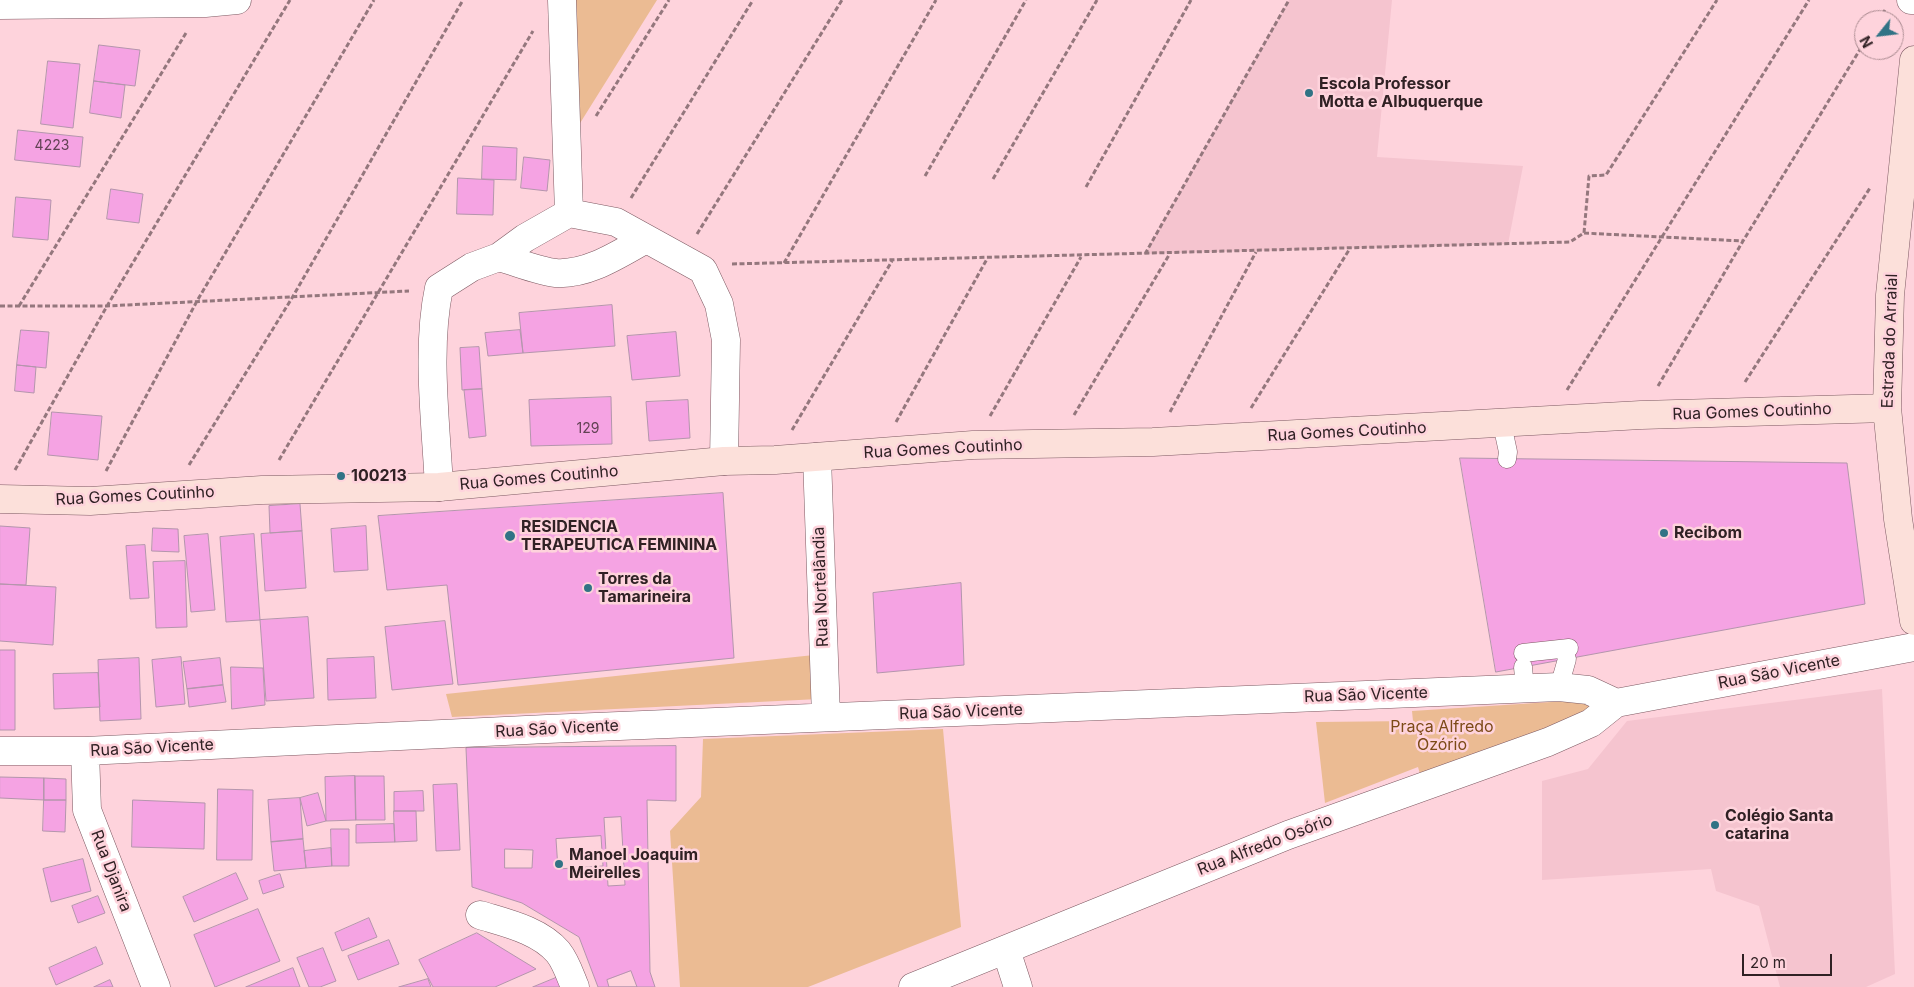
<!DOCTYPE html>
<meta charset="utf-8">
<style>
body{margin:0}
#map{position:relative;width:1914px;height:987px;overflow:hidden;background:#fed3dc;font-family:Inter,sans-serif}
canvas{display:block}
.north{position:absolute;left:1854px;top:10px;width:50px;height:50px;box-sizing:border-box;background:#fed3dc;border:1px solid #ac8c92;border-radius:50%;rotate:241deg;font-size:14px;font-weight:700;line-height:20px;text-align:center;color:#302124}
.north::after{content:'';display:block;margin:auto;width:18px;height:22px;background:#317385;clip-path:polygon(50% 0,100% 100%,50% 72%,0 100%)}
.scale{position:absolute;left:1742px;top:954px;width:90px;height:22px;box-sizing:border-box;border:2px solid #302124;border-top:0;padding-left:6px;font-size:15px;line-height:18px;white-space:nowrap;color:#302124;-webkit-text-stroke:4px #fed3dc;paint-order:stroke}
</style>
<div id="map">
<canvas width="1914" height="987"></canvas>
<div class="north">N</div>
<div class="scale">20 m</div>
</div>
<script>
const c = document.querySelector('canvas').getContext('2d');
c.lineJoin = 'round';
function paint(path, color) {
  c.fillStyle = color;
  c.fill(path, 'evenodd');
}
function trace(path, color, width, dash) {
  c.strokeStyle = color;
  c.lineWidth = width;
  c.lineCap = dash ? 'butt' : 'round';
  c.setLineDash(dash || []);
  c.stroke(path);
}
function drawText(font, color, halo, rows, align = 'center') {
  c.font = font + ' Inter,sans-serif';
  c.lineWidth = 5;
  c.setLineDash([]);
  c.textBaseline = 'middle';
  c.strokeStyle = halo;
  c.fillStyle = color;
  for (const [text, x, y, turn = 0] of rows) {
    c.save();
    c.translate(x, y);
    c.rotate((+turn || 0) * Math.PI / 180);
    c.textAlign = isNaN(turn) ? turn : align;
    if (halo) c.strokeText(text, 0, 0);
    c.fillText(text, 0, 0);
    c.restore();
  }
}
paint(new Path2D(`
 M1289,0h103l-15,157 146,9 -15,78 -363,10z
 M1882,689l13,285 -29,13h-86l-21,-81 -43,-15 -5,-22 -169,11v-99l46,-12 39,-48z`), '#f5c4cf');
paint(new Path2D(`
 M574,0h83l-85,136z
 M814,655l5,44 -367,18 -6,-23z
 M1582,700l7,3 1,11 -170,60 -2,-7 -93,36 -9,-81 97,-1 -1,-10z
 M943,729l18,198 -153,60h-128l-10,-156 31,-34 2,-58z`), '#ebbb93');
const building = new Path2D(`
 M99,45l41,5 -5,36 -41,-5z
 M48,61l32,3 -7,64 -32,-4z
 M94,81l31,4 -4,33 -31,-5z
 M18,130l65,7 -3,30 -65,-7z
 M483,146l34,2 -1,32 -34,-1z
 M524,157l26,3 -3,31 -26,-3z
 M458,178l36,2 -1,35 -36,-1z
 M111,189l32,5 -4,29 -32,-4z
 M16,197l35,3 -3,40 -35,-3z
 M612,305l3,41 -92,7 -4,-40z
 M21,330l28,2 -3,36 -29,-3z
 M520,330l3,23 -35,3 -3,-23z
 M676,332l4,44 -48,4 -5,-44z
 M479,347l3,42 -20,1 -2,-42z
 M17,365l19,2 -2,26 -19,-2z
 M482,389l4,47 -17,2 -5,-48z
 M611,397l1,47 -81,2 -2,-46z
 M688,400l2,38 -41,3 -3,-39z
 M52,412l50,4 -4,44 -50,-5z
 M1460,458l387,5 18,141 -369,68z
 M723,493l11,165 -276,27 -11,-100 -60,5 -9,-74z
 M300,504l2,27 -32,2 -1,-27z
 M0,526l30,2 -4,57 -26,-1z
 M366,526l2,44 -34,2 -3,-43z
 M153,528l25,1 1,23 -27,-1z
 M302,531l4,57 -41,3 -4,-57z
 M208,534l7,76 -24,2 -7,-76z
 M254,534l6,86 -34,2 -6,-85z
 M145,545l4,53 -19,1 -4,-53z
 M185,561l2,66 -31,1 -3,-66z
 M961,583l3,82 -87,8 -4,-80z
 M0,584l56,3 -3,58 -53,-4z
 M308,617l6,81 -48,3 -6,-81z
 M445,621l8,63 -61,6 -7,-63z
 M0,650h15v80h-15z
 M181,657l4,47 -29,3 -4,-47z
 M374,657l2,41 -48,2 -1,-41z
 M139,658l2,61 -41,2 -2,-61z
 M220,658l3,27 -36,4 -4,-27z
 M231,667l32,1 2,37 -33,4z
 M98,673l2,34 -46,2 -1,-35z
 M223,685l3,17 -37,5 -2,-18z
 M676,746v55l-29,-1 3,172 5,15h-57l-19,-50 -57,-34 -50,-16 -6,-139z
 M355,776l1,44 -30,1 -1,-44z
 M355,776h29l1,44h-29z
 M0,777l44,1v22l-44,-2z
 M44,778l22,1v21h-22z
 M457,784l3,66 -24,1 -3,-66z
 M218,789l35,1 -1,70h-35z
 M423,791l1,20h-30v-19z
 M318,793l8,28 -19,5 -7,-28z
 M300,798l3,41 -32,3 -3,-42z
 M44,800h22l-1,32 -22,-1z
 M133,800l72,3 -1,46 -72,-2z
 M394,811h22l1,30 -22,1z
 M621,817l4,68 -17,1 -4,-68z
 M394,824l1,18 -39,1v-18z
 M331,829h18v37h-17z
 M601,836l2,30 -45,3 -2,-30z
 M303,839l3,29 -32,3 -3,-29z
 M331,848l1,18 -26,2 -2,-17z
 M505,849l28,1 -1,18h-27z
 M83,859l8,32 -40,11 -8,-33z
 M236,873l12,26 -54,23 -11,-25z
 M280,874l4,13 -21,7 -4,-13z
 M98,896l7,17 -27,10 -6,-17z
 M258,909l22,52 -65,26 -21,-52z
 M369,918l8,19 -35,14 -7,-18z
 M477,933l59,36 -41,18h-62l-14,-27z
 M389,940l10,24 -41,16 -10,-24z
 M96,947l7,17 -47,21 -7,-17z
 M323,948l13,33 -16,6h-11l-12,-29z
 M293,968l7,19h-54z
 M631,971l6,16h-28l-2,-7z
 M563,975l5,12h-35z
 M428,979l3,8h-32z
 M110,980l3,7h-19z`);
paint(building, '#f5a3e3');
trace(building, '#b495ac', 1);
const lane = new Path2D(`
 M1502,424l6,28 -1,7
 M1523,653l46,-5
 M1523,667l2,22
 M1559,687l8,-28`);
const street = new Path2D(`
 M562,0l7,213
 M1911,0h3
 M0,5l205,-2 32,-3
 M499,257c18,5 39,14 57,16 32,2 63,-19 90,-34
 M817,457l9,260
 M439,487c-3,-63 -13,-138 0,-199l33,-21 27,-10 26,-19 44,-25 47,9 87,48 16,34 7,36 -2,121
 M0,751h85l462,-22 1012,-42 29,3 28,13 298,-56
 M85,751l2,59 69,177
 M480,915c26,8 59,15 78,37 8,10 12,23 17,35
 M1006,950l12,37
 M913,987l375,-152 260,-93 43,-19 25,-20`);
const secondary = new Path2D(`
 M1914,60l-24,235 -3,113 11,111 16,102
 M0,499l90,2 172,-11 177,-3 285,-26 51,-1 198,-15 180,-3 488,-27 246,-7`);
trace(lane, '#7d5962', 19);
trace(street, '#7d5962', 29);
trace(secondary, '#7d5962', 29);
trace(new Path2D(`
 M1878,20l7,-10
 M596,116l73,-116
 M925,176l101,-176
 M993,179l104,-179
 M1086,187l105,-187
 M631,198l122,-198
 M1584,233l159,8
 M697,234l145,-234
 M1145,254l144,-254
 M784,263l152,-263
 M732,264l838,-22 14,-9 5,-57 17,-1 111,-175
 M0,306h107l302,-15
 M19,306l167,-273
 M1745,382l125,-194
 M1658,386l85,-145 121,-198
 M1567,390l242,-390
 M1251,408l98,-158
 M1170,412l86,-160
 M1074,415l95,-160
 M990,416l91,-159
 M896,422l91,-163
 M792,430l100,-169
 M279,460l254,-429
 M189,465l103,-167 171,-298
 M15,470l92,-164 183,-306
 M106,471l91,-170 177,-301`), '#94777d', 3, [5, 2.5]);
trace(lane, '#fff', 18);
trace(street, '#fff', 28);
trace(secondary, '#fce0da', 28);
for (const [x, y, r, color] of [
 [1309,93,5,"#317385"],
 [341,476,5,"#317385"],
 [1664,533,5,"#317385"],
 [510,536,6,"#317385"],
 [588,588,5,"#317385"],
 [1715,825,5,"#317385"],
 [559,864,5,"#317385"]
]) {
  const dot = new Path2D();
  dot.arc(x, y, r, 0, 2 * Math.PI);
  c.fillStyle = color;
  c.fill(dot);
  trace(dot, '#fed3dc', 2);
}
drawText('14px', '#614254', null, [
 ["4223",52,146],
 ["129",588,429]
]);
drawText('bold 16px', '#302124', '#fed3dc', [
 ["Escola Professor",1319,84],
 ["Motta e Albuquerque",1319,102],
 ["100213",351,476],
 ["RESIDENCIA",521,527],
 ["TERAPEUTICA FEMININA",521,545],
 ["Recibom",1674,533],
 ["Torres da",598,579],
 ["Tamarineira",598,597],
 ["Colégio Santa",1725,816],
 ["catarina",1725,834],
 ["Manoel Joaquim",569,855],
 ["Meirelles",569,873]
], 'left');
drawText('16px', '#302124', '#fed3dc', [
 ["Estrada do Arraial",1890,341,-88],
 ["Rua Gomes Coutinho",1752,412,-2],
 ["Rua Gomes Coutinho",1347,432,-3],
 ["Rua Gomes Coutinho",943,449,-3],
 ["Rua Gomes Coutinho",539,478,-5],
 ["Rua Gomes Coutinho",135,496,-3],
 ["Rua Nortelândia",821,587,-92],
 ["Rua São Vicente",1779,672,-11],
 ["Rua São Vicente",1366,695,-2],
 ["Rua São Vicente",961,712,-2],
 ["Rua São Vicente",557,729,-3],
 ["Rua São Vicente",152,748,-3],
 ["Rua Alfredo Osório",1265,845,-21],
 ["Rua Djanira",111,871,69]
]);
drawText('16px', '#7c4a17', '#fed3dc', [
 ["Praça Alfredo",1442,727],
 ["Ozório",1442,745]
]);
</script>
